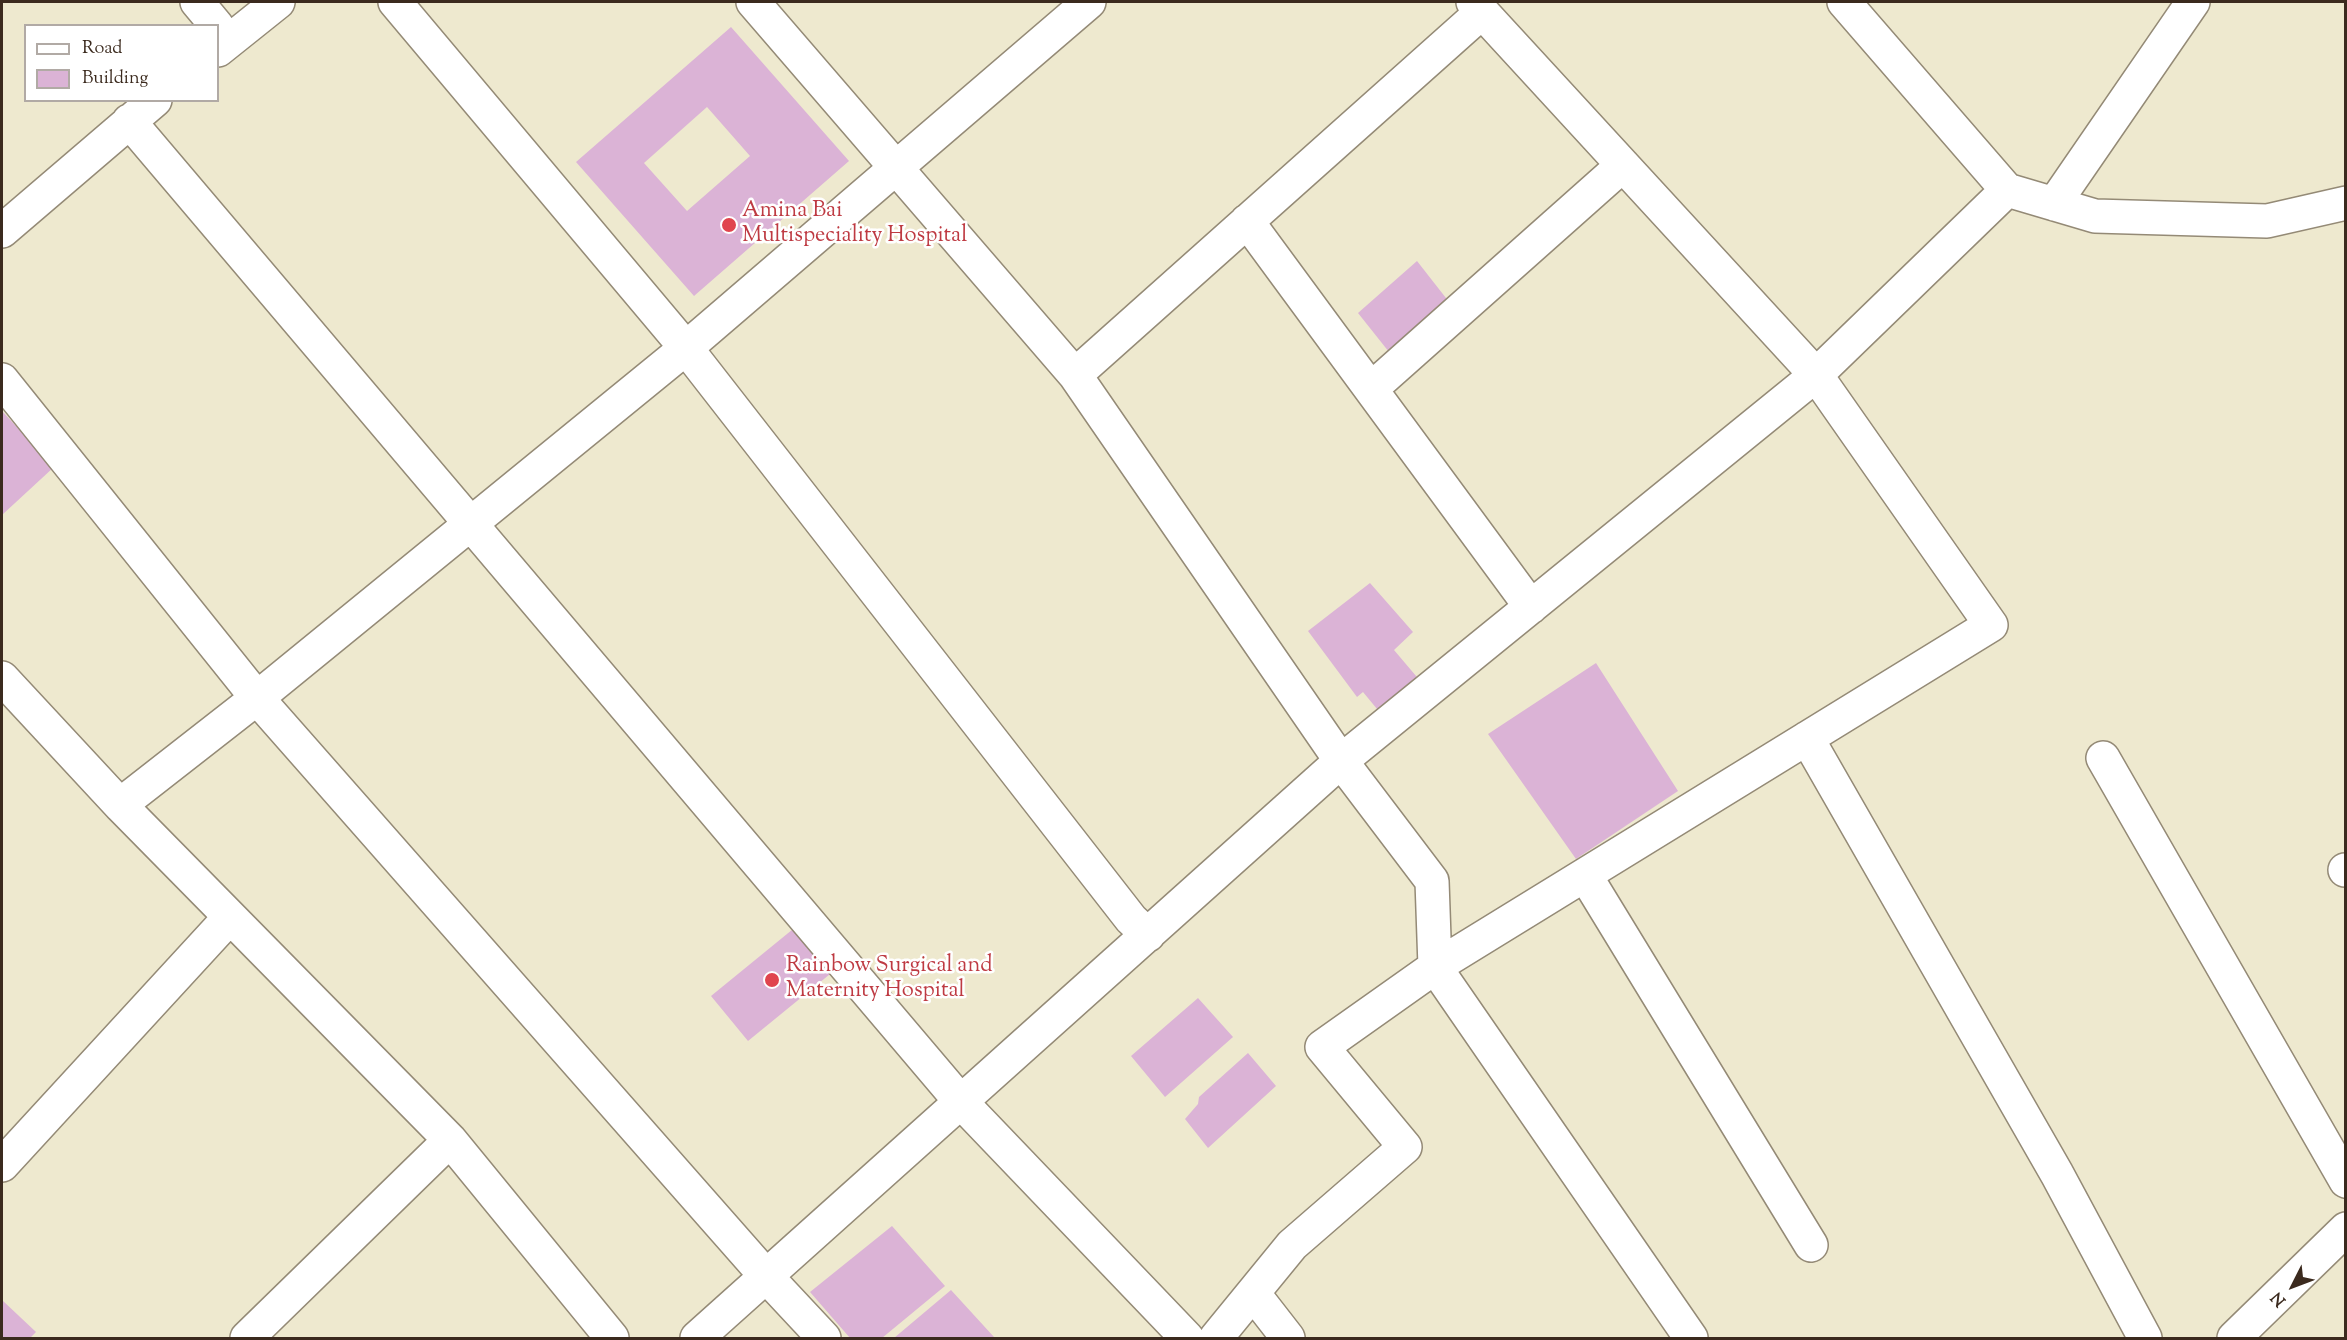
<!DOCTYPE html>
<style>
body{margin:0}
#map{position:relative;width:2347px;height:1340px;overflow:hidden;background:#eee9cf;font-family:"Sorts Mill Goudy",serif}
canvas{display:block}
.frame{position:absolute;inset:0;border:3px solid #3b2a1e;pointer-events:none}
.legend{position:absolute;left:24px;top:24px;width:195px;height:78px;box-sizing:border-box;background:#fff;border:2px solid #b1aaa5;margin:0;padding:8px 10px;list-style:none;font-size:18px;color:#3b2a1e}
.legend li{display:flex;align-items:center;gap:12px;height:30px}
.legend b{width:30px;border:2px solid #b1aaa5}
.north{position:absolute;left:2263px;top:1256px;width:60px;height:60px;-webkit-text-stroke:4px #fff;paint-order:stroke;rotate:228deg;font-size:16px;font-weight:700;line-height:24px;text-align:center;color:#3b2a1e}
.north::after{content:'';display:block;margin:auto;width:21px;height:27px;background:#3b2a1e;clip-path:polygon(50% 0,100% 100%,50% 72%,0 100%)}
</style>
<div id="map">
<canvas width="2347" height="1340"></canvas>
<div class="frame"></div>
<ul class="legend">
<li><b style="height:8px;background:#fff"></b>Road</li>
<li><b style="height:16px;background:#dbb3d6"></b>Building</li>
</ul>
<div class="north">N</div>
</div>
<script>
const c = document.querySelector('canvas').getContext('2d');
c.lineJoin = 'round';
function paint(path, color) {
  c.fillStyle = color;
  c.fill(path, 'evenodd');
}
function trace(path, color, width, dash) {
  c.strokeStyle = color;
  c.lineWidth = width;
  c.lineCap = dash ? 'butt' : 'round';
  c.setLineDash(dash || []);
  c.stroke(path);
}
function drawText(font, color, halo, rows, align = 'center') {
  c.font = font + ' "Sorts Mill Goudy",serif';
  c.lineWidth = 5;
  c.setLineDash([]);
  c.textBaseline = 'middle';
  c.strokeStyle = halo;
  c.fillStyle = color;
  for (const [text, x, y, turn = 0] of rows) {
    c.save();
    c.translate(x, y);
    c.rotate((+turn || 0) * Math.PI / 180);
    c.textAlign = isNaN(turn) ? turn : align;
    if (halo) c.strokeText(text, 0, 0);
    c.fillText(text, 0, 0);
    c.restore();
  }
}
paint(new Path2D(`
 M731,27l118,134 -155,135 -118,-134zM707,107l43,49 -63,55 -43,-48z
 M1417,261l36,46 -60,50 -35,-44z
 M2,411l52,56 -52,48z
 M1370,583l43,49 -19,18 28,33 -40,32 -19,-23 -6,5 -49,-66z
 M1596,663l82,128 -102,68 -88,-125z
 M798,925l37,45 -87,71 -37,-45z
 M1198,998l35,39 -68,60 -34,-41z
 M1248,1053l28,33 -68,62 -23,-29 13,-15 1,-7z
 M892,1226l53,60 -63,52h-32l-40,-46z
 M951,1290l43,47 -2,1h-98z
 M2,1300l34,32 -6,6h-28z`), '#dbb3d6');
const street = new Path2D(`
 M197,2l20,24
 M395,2l291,346 445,571 17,16
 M753,2l322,373 266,386 91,120 3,86 256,371
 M1844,2l163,188 88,26 172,5 79,-18
 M218,50l60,-48
 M129,121l832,981 226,236
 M2054,204l139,-202
 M1247,221l284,386
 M2,231l153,-131
 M1075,375l407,-363
 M2,380l255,318 509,578 58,62
 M1371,389l252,-224
 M2,678l118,127 330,335 162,198
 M1807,738l250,436 88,164
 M2103,758l243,423
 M120,805l137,-107 429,-350 403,-346
 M2345,870h1
 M1585,875l226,370
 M2,1165l228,-248
 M1253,1293l35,45
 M247,1338l203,-198
 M697,1338l644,-577 475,-386 191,-185
 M1216,1338l76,-93 113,-98 -83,-100 113,-80 556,-342 -175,-250 -343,-373
 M2234,1338l112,-109`);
trace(street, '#948a76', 36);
trace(street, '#fff', 33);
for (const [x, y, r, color] of [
 [729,225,8,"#e0444e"],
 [772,980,8,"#e0444e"]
]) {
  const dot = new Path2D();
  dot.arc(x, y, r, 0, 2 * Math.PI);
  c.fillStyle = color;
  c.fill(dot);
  trace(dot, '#fff', 2);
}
drawText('22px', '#be3a42', '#fff', [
 ["Amina Bai",742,212],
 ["Multispeciality Hospital",742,237],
 ["Rainbow Surgical and",786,967],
 ["Maternity Hospital",786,992]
], 'left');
</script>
